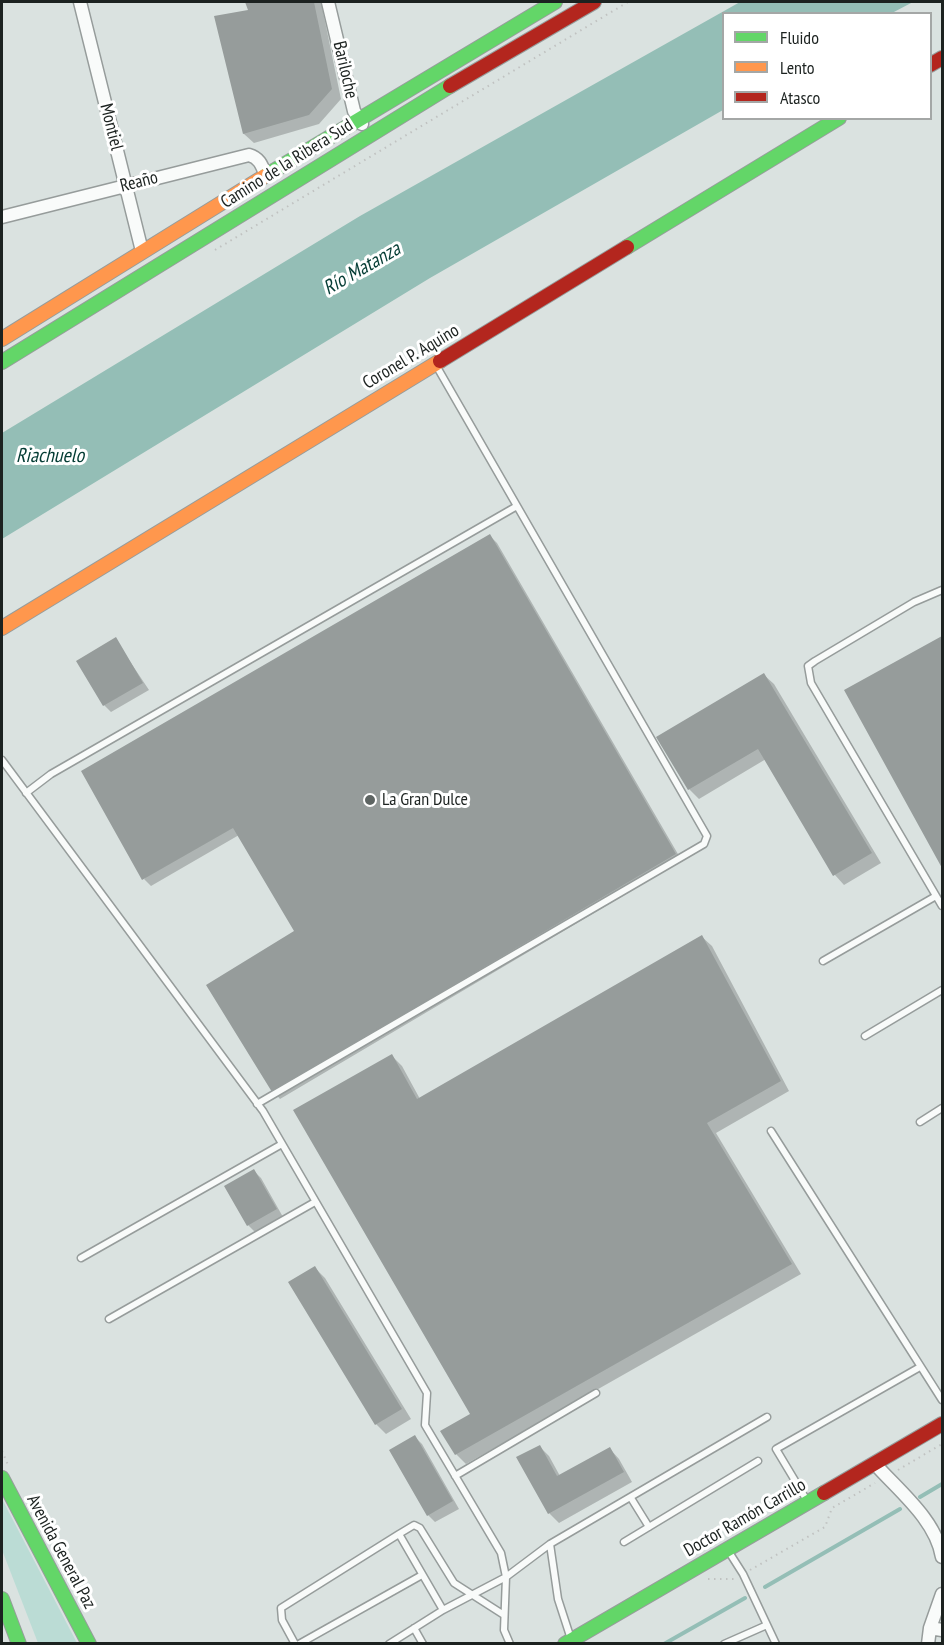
<!DOCTYPE html>
<meta charset="utf-8">
<style>
body{margin:0}
#map{position:relative;width:944px;height:1645px;overflow:hidden;background:#dae2e0;font-family:"PT Sans Narrow",sans-serif}
canvas{display:block}
.frame{position:absolute;inset:0;border:3px solid #1c2220;pointer-events:none}
.legend{position:absolute;left:722px;top:12px;width:210px;height:108px;box-sizing:border-box;background:#fff;border:2px solid #a4a7a6;margin:0;padding:8px 10px;list-style:none;font-size:18px;color:#1c2220}
.legend li{display:flex;align-items:center;gap:12px;height:30px}
.legend b{width:30px;border:2px solid #a4a7a6}
</style>
<div id="map">
<canvas width="944" height="1645"></canvas>
<div class="frame"></div>
<ul class="legend">
<li><b style="height:8px;background:#63d668"></b>Fluido</li>
<li><b style="height:8px;background:#ff974d"></b>Lento</li>
<li><b style="height:8px;background:#b3261e"></b>Atasco</li>
</ul>
</div>
<script>
const c = document.querySelector('canvas').getContext('2d');
c.lineJoin = 'round';
function paint(path, color) {
  c.fillStyle = color;
  c.fill(path, 'evenodd');
}
function trace(path, color, width, dash) {
  c.strokeStyle = color;
  c.lineWidth = width;
  c.lineCap = dash ? 'butt' : 'round';
  c.setLineDash(dash || []);
  c.stroke(path);
}
function drawText(font, color, halo, rows, align = 'center') {
  c.font = font + ' "PT Sans Narrow",sans-serif';
  c.lineWidth = 6;
  c.setLineDash([]);
  c.textBaseline = 'middle';
  c.strokeStyle = halo;
  c.fillStyle = color;
  for (const [text, x, y, turn = 0] of rows) {
    c.save();
    c.translate(x, y);
    c.rotate((+turn || 0) * Math.PI / 180);
    c.textAlign = isNaN(turn) ? turn : align;
    if (halo) c.strokeText(text, 0, 0);
    c.fillText(text, 0, 0);
    c.restore();
  }
}
paint(new Path2D(`
 M2,1499l75,144h-39l-36,-93z`), '#bbdcd5');
paint(new Path2D(`
 M740,2h173l-21,11 -168,1 -1,96 -293,168 -428,261v-106l358,-217z`), '#94beb6');
paint(new Path2D(`
 M247,2h74l20,97 -22,25 -65,19 -10,-9 -29,-117 34,-6z
 M490,536l7,7 185,318 -402,238 -7,-8 23,-159 -57,-97 -88,51 -7,-7z
 M942,637v228l-96,-175z
 M115,639l34,51 -38,22 -7,-7z
 M764,675l10,9 107,179 -37,22 -9,-10 -69,-116 -67,40 -10,-10z
 M702,937l10,9 77,145 -73,42 85,141 -335,190 -10,-10 16,-39 -80,-359 10,10 18,33z
 M254,1171l7,7 22,39 -28,15 -7,-7 -22,-38z
 M315,1268l10,10 86,141 -25,15 -10,-10z
 M415,1437l7,7 37,65 -24,13 -7,-7z
 M539,1446l10,10 11,20 50,-27 9,10 13,23 -73,41 -10,-10z`), '#0003');
trace(new Path2D(`
 M920,1497l22,-13
 M765,1587l135,-78
 M664,1644l81,-46`), '#94beb6', 4);
paint(new Path2D(`
 M245,2h69l18,87 -23,26 -66,19 -29,-118 34,-6z
 M490,534l186,320 -404,238 -66,-107 88,-54 -61,-103 -91,52 -61,-109z
 M942,636v232l-98,-178z
 M116,637l27,46 -40,23 -27,-45z
 M764,673l108,180 -39,23 -75,-127 -70,41 -32,-53z
 M702,935l79,146 -74,42 85,141 -337,191 -15,-24 30,-17 -177,-304 99,-56 25,45z
 M254,1169l23,40 -30,17 -23,-40z
 M315,1266l87,143 -27,16 -87,-143z
 M415,1435l38,66 -26,15 -38,-66z
 M540,1445l17,31 53,-29 14,25 -76,42 -32,-57z`), '#969c9b');
const lane = new Path2D(`
 M942,590l-28,12 -99,59 -7,5 3,17 131,223
 M2,760l261,351 164,282 -2,32 76,128 5,24 -2,53 6,14
 M26,793l25,-19 466,-268
 M823,961l113,-65
 M865,1036l77,-46
 M257,1104l447,-260 3,-8 -270,-469
 M920,1122l22,-14
 M771,1131l171,269
 M81,1258l201,-114
 M109,1319l206,-117
 M455,1476l141,-83
 M631,1498l18,29
 M806,1499l-30,-50 144,-82
 M399,1534l15,-9 6,3 34,55 50,32
 M624,1542l134,-81
 M729,1552l14,22 33,70
 M414,1628l9,16
 M571,1639l-13,-40 -8,-55 217,-127
 M295,1644l-13,-24 -1,-12 118,-74 44,76
 M299,1644l123,-69
 M389,1644l54,-34 63,-33 44,-33
 M724,1644l43,-19`);
const street = new Path2D(`
 M80,2l62,249
 M328,2l26,109 8,13
 M2,217l247,-62c11,3 13,11 17,21
 M875,1464c24,27 61,56 67,93
 M930,1628l12,2
 M928,1644l2,-16 12,-34`);
const fast = new Path2D(`
 M265,176l290,-174
 M627,247l212,-129
 M2,362l448,-276
 M2,1478l87,166
 M2,1599l17,45
 M565,1644l259,-151`);
const slow = new Path2D(`
 M2,339l263,-163
 M2,628l438,-267`);
const jam = new Path2D(`
 M930,65l12,-7
 M450,86l144,-84
 M440,361l187,-114
 M824,1493l118,-69`);
trace(lane, '#969c9b', 9);
trace(street, '#969c9b', 15);
trace(fast, '#969c9b', 16);
trace(slow, '#969c9b', 16);
trace(jam, '#969c9b', 16);
trace(new Path2D(`
 M215,250l413,-248
 M2,1451l6,14
 M898,1470l44,-26
 M750,1570l75,-43 7,-19 43,-25
 M708,1579h27`), '#c0c2c1', 2, [1.5, 4.5]);
trace(lane, '#f9fbfa', 6);
trace(street, '#f9fbfa', 12);
trace(fast, '#63d668', 14);
trace(slow, '#ff974d', 14);
trace(jam, '#b3261e', 14);
for (const [x, y, r, color] of [
 [370,800,6,"#5e6563"]
]) {
  const dot = new Path2D();
  dot.arc(x, y, r, 0, 2 * Math.PI);
  c.fillStyle = color;
  c.fill(dot);
  trace(dot, '#fff', 2);
}
drawText('18px', '#1c2220', '#fff', [
 ["Bariloche",345,70,77],
 ["Montiel",111,127,76],
 ["Camino de la Ribera Sud",287,164,-32],
 ["Reaño",139,182,-14],
 ["Coronel P. Aquino",411,357,-31],
 ["Doctor Ramón Carrillo",745,1518,-30],
 ["Avenida General Paz",61,1552,62]
]);
drawText('18px', '#1c2220', '#fff', [
 ["La Gran Dulce",382,800]
], 'left');
drawText('italic 20px', '#043c34', '#fff', [
 ["Río Matanza",362,269,-30],
 ["Riachuelo",50,456]
]);
</script>
